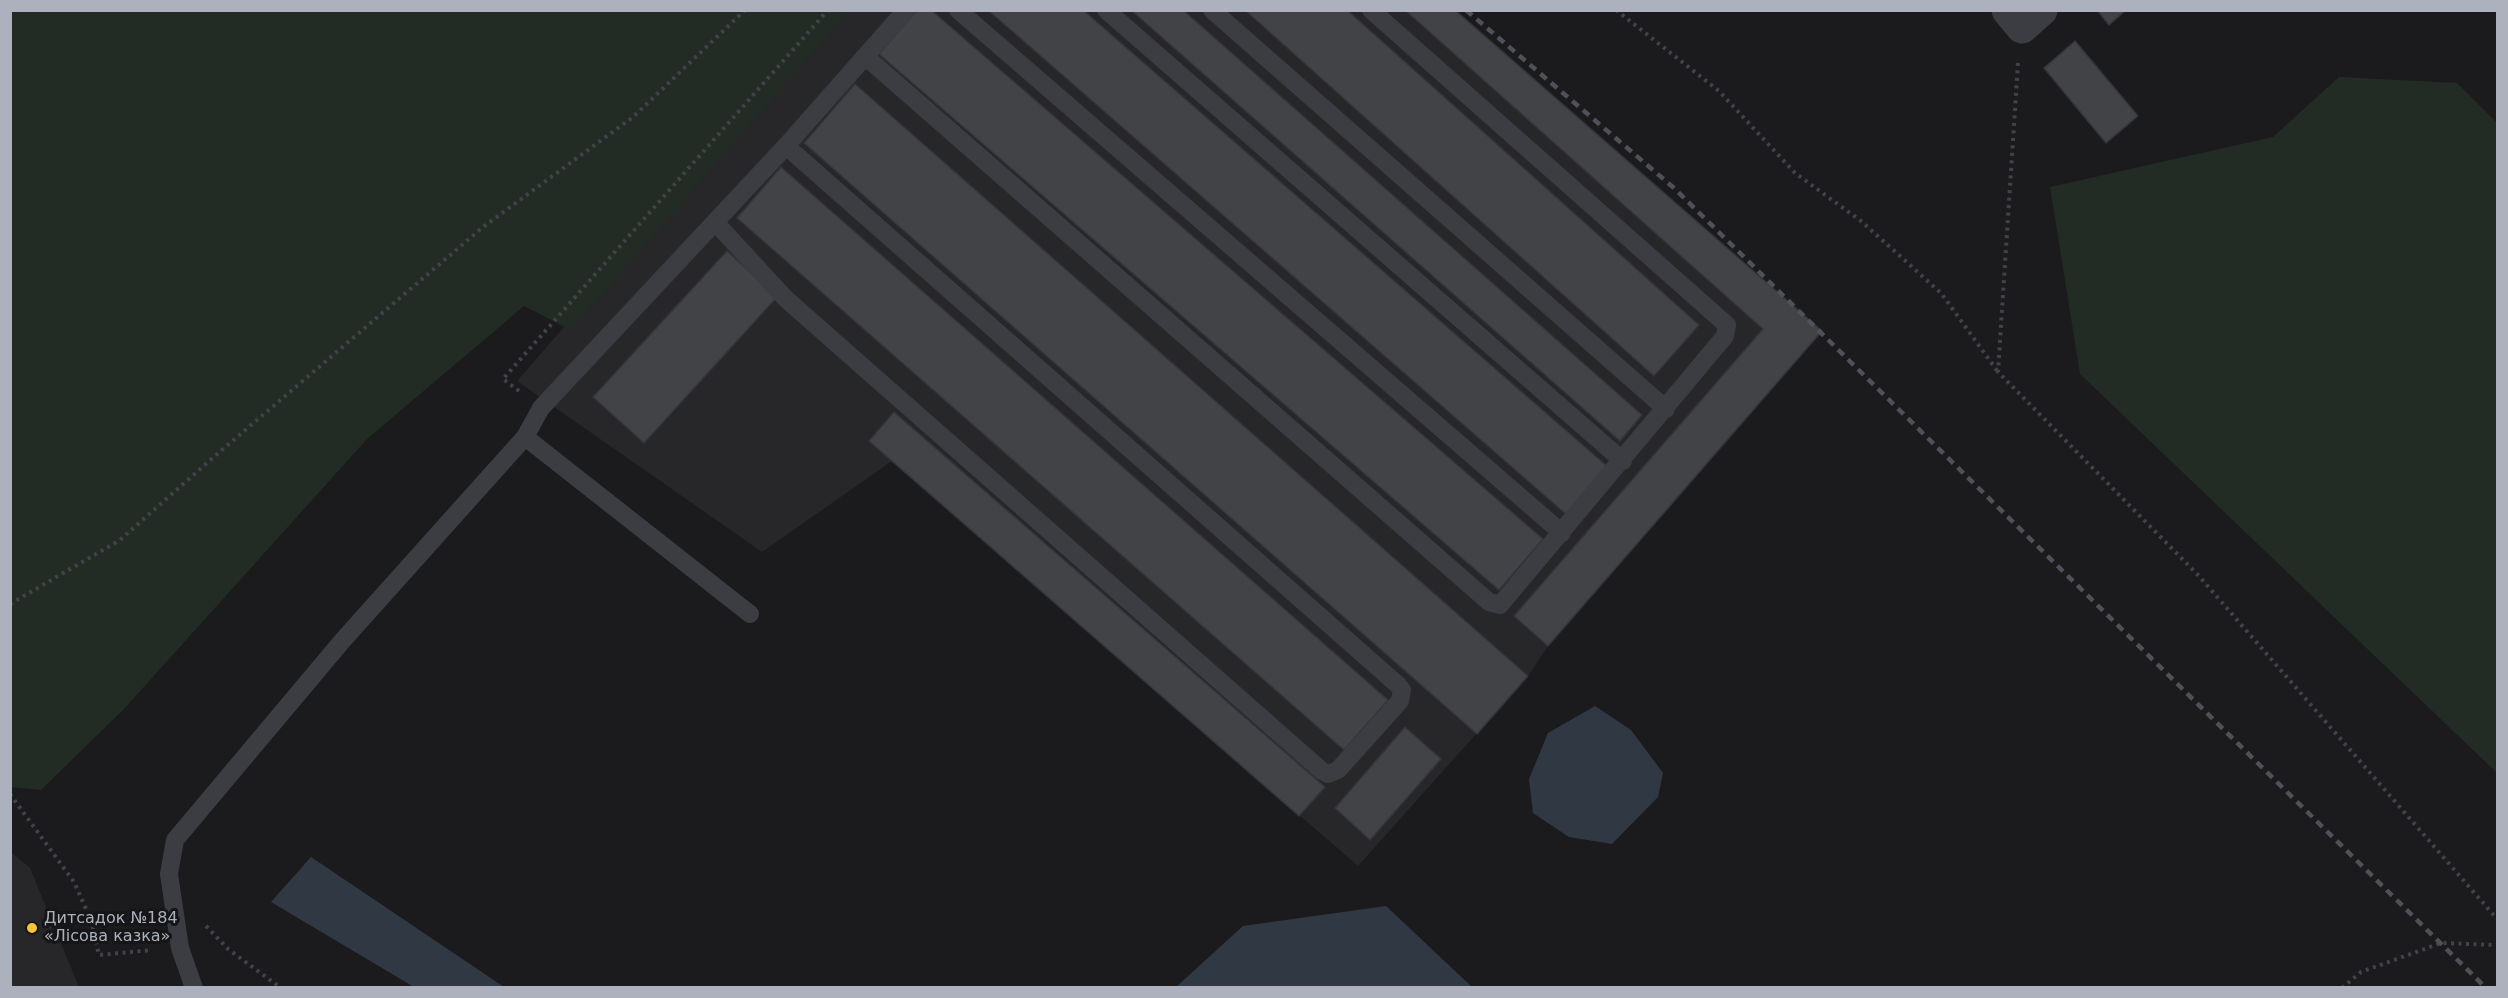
<!DOCTYPE html>
<meta charset="utf-8">
<style>
body{margin:0}
#map{position:relative;width:2508px;height:998px;overflow:hidden;background:#1b1b1d;font-family:"DejaVu Sans",sans-serif}
canvas{display:block}
.frame{position:absolute;inset:0;border:12px solid #adb1bd;pointer-events:none}
</style>
<div id="map">
<canvas width="2508" height="998"></canvas>
<div class="frame"></div>
</div>
<script>
const c = document.querySelector('canvas').getContext('2d');
c.lineJoin = 'round';
function paint(path, color) {
  c.fillStyle = color;
  c.fill(path, 'evenodd');
}
function trace(path, color, width, dash) {
  c.strokeStyle = color;
  c.lineWidth = width;
  c.lineCap = dash ? 'butt' : 'round';
  c.setLineDash(dash || []);
  c.stroke(path);
}
function drawText(font, color, halo, rows, align = 'center') {
  c.font = font + ' "DejaVu Sans",sans-serif';
  c.lineWidth = 6;
  c.setLineDash([]);
  c.textBaseline = 'middle';
  c.strokeStyle = halo;
  c.fillStyle = color;
  for (const [text, x, y, turn = 0] of rows) {
    c.save();
    c.translate(x, y);
    c.rotate((+turn || 0) * Math.PI / 180);
    c.textAlign = isNaN(turn) ? turn : align;
    if (halo) c.strokeText(text, 0, 0);
    c.fillText(text, 0, 0);
    c.restore();
  }
}
paint(new Path2D(`
 M840,10l615,1 367,320 -274,315 -20,30 -170,190 -466,-405 -130,91 -245,-171z
 M11,852l19,16 49,119h-68z`), '#27272a');
paint(new Path2D(`
 M10,11l1,-1 837,1 -277,319 -47,-24 -157,133 -243,270 -83,81 -31,-3z
 M2339,77l118,6 40,40v650l-417,-399 -30,-187 223,-50z`), '#222c24');
paint(new Path2D(`
 M1595,706l36,24 32,43 -5,24 -46,47 -43,-7 -36,-24 -4,-34 19,-46z
 M311,857l193,130h-90l-143,-85z
 M1386,906l86,81h-296l67,-61z`), '#303943');
const building = new Path2D(`
 M917,10h14l612,529 -44,51 -620,-536z
 M988,10h95l525,457 -41,48z
 M1131,10h52l459,405 -22,26z
 M1245,10h102l352,315 -45,51z
 M1405,10h50l367,321 -274,315 -34,-30 249,-287z
 M2097,10h29l-17,15z
 M2075,41l63,75 -32,27 -62,-75z
 M855,84l673,592 -51,58 -673,-591z
 M781,167l607,533 -44,50 -607,-532z
 M727,251l50,46 -133,146 -51,-46z
 M894,412l431,375 -26,29 -430,-375z
 M1405,727l36,32 -71,81 -35,-32z`);
paint(building, '#424347');
trace(building, '#353539', 1.5);
trace(new Path2D(`
 M1616,10l103,81 76,82 66,48 80,72 57,79
 M2018,63l-20,309 200,203 300,345
 M519,391l-16,-12 325,-369
 M10,604l110,-64 96,-85 267,-228 150,-110 112,-107
 M10,794l64,88 17,38 8,35 53,-5
 M206,926l22,23 53,39
 M2342,988l19,-16 80,-29 57,2`), '#42434a', 4, [3, 4.5]);
trace(new Path2D(`
 M958,10l604,523
 M1106,10l517,451
 M1212,10l454,399
 M866,57l623,545 11,3 225,-269 2,-11 -356,-315
 M715,222l71,77 536,472 6,3 10,-4 62,-69 2,-11 -4,-5 -612,-539
 M525,437l225,177
 M194,988l-14,-40 -11,-74 6,-34 168,-200 182,-203 16,-29 245,-262 120,-136`), '#3c3c43', 18);
trace(new Path2D(`
 M2008,10l14,17 19,-17`), '#3c3c43', 33);
trace(new Path2D(`
 M1466,10l208,178 812,800`), '#4f5058', 4.5, [8, 6]);
for (const [x, y, r, color] of [
 [32,928,6,"#f9c437"]
]) {
  const dot = new Path2D();
  dot.arc(x, y, r, 0, 2 * Math.PI);
  c.fillStyle = color;
  c.fill(dot);
  trace(dot, '#161618', 2);
}
drawText('16px', '#adb1bd', '#161618', [
 ["Дитсадок №184",44,919],
 ["«Лісова казка»",44,937]
], 'left');
</script>
